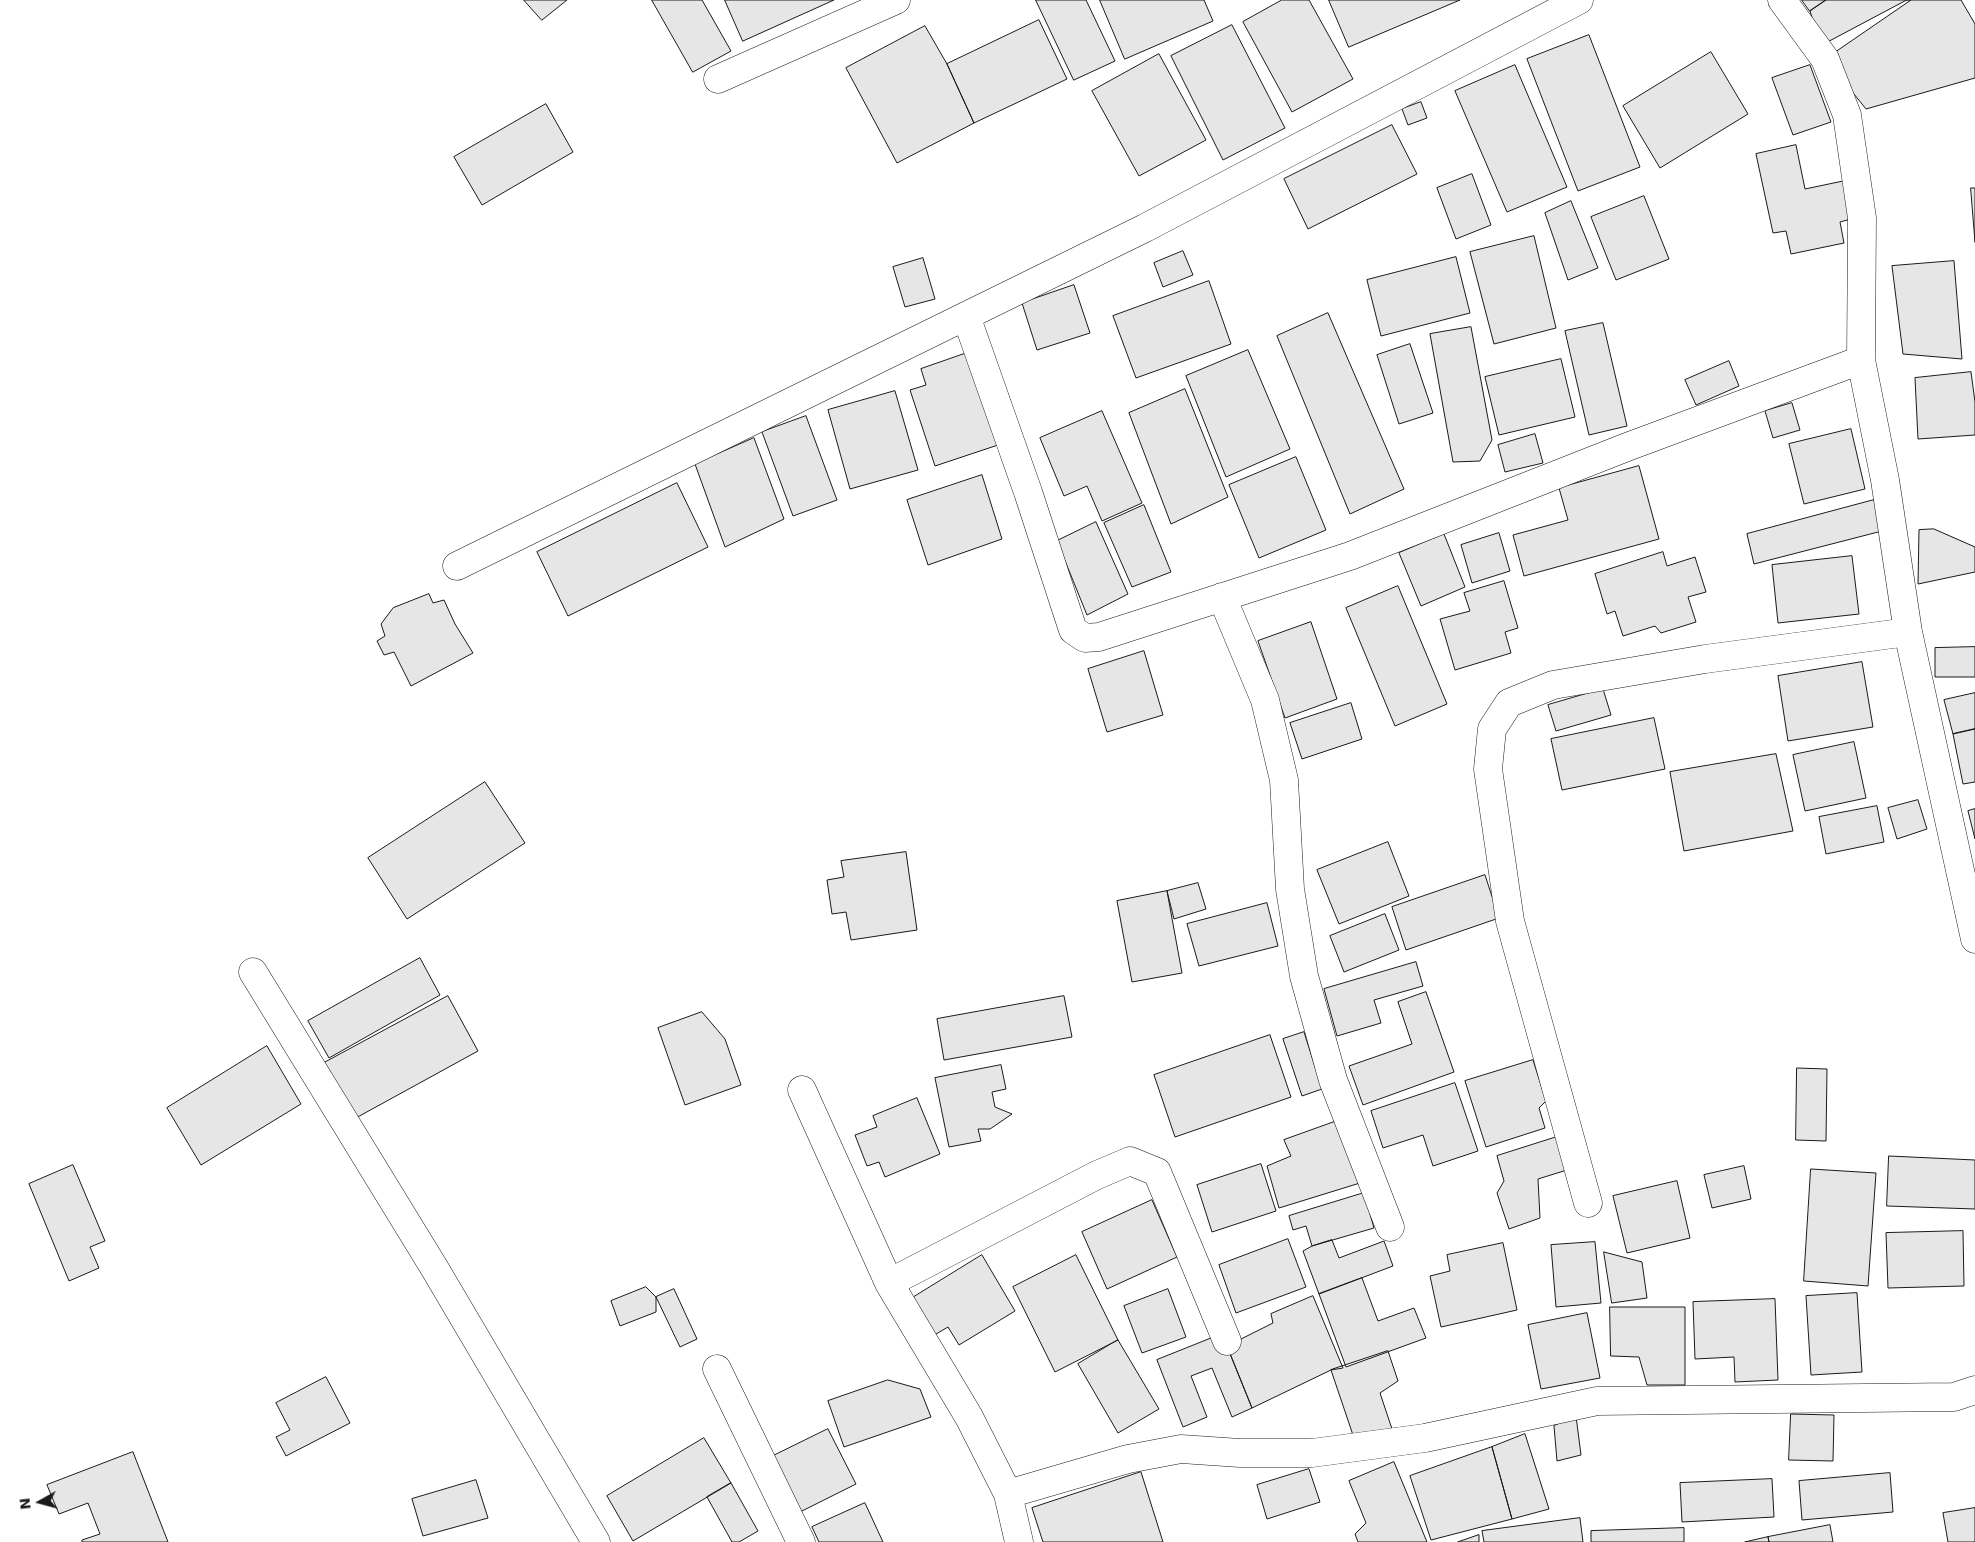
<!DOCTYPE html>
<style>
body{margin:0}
#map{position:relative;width:1975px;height:1542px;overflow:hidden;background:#fff;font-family:"DejaVu Sans",sans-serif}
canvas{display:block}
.north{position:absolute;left:15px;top:1477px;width:50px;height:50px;-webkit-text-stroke:4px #fff;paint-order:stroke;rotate:263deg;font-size:14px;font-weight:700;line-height:20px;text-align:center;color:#1a1a1a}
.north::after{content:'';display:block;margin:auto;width:18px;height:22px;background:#1a1a1a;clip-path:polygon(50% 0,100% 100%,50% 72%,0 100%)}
</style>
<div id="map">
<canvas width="1975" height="1542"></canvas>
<div class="north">N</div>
</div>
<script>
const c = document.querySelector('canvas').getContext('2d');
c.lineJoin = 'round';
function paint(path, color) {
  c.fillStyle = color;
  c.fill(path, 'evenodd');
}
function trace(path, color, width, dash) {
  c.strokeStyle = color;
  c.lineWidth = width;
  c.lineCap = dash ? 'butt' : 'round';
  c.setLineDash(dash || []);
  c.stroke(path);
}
const building = new Path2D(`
 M524,0h43l-25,20z
 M652,0h50l29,51 -38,21z
 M725,0h109l-91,41z
 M1036,0h50l29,61 -41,19z
 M1100,0h104l9,21 -88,38z
 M1282,0h27l44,79 -61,33 -49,-90z
 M1329,0h131l-111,47z
 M1802,0h24l-16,11z
 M1826,0h85l-86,59 -15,-48z
 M1907,0h54l14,24v54l-109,31 -49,-61z
 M1039,20l28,59 -93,44 -27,-59z
 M1232,25l53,103 -62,32 -52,-104z
 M925,26l22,38 27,59 -77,40 -51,-95z
 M1589,35l51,132 -62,24 -51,-132z
 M1711,52l37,62 -88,54 -37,-62z
 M1159,54l47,86 -67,36 -47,-85z
 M1515,65l52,122 -60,25 -52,-121z
 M1810,65l21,57 -38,13 -21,-57z
 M1421,102l6,16 -19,7 -6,-16z
 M546,104l27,48 -91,53 -28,-48z
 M1392,125l25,49 -109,55 -24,-50z
 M1796,145l9,44 38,-8 8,38 -11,3 4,21 -53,11 -5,-23 -13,2 -17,-79z
 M1472,174l19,51 -35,14 -19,-51z
 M1971,188h4v54z
 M1644,196l25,63 -53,21 -25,-63z
 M1571,201l27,67 -30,12 -23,-67z
 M1534,236l22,92 -62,16 -24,-92z
 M1183,251l10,24 -30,12 -9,-24z
 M1456,257l14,56 -89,23 -14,-56z
 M923,258l12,41 -30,8 -12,-40z
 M1954,261l8,98 -59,-5 -11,-88z
 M1209,281l22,63 -95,34 -23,-62z
 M1074,285l16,48 -53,17 -15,-47z
 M1328,313l76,176 -54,25 -73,-178z
 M1603,323l24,103 -38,9 -24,-104z
 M1471,327l21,113 -12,21 -27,1 -23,-128z
 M1410,344l23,69 -34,11 -22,-69z
 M1248,350l42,99 -64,28 -40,-101z
 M967,353l31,92 -63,21 -25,-76 16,-5 -5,-16z
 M1561,359l14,58 -76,18 -14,-58z
 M1729,361l10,25 -43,19 -11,-25z
 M1971,372l4,30v33l-57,4 -3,-61z
 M1185,389l43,108 -57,27 -42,-111z
 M895,391l23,79 -68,19 -22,-79z
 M1792,403l8,27 -27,8 -8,-27z
 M1102,411l40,92 -40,18 -15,-35 -23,10 -24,-58z
 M806,416l31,84 -44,16 -31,-84z
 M1851,429l14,60 -61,15 -15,-60z
 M1535,434l8,29 -38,9 -7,-27z
 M754,438l30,81 -59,28 -30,-83z
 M1296,457l30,73 -67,28 -30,-73z
 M1639,466l20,73 -135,37 -11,-41 55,-15 -9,-32z
 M982,475l20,64 -74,26 -21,-65z
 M677,483l31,64 -140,69 -31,-64z
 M1874,500l8,31 -128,33 -7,-30z
 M1144,505l27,67 -39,15 -28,-64z
 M1096,522l32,72 -41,21 -30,-74z
 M1934,529l41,18v25l-57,12 1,-54z
 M1499,533l11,38 -38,12 -11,-38z
 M1444,534l21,53 -44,19 -22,-53z
 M1663,552l4,14 28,-9 11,35 -18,5 8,25 -35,11 -6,-7 -32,10 -8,-25 -8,3 -12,-40z
 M1852,556l7,58 -81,9 -6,-58z
 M1504,581l14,47 -13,4 6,21 -56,17 -15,-51 30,-8 -6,-18z
 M1398,586l49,118 -52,22 -49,-118z
 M429,594l4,9 11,-3 11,24 18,29 -62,33 -17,-34 -10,3 -7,-14 8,-5 -4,-12 12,-16z
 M1311,622l26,77 -52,19 -27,-77z
 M1975,647v30h-40v-29z
 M1144,651l19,64 -56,17 -19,-63z
 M1862,662l11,65 -85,14 -10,-65z
 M1603,689l8,26 -55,16 -8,-26z
 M1975,693v36l-22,5 -9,-34z
 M1351,703l11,36 -60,20 -12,-36z
 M1654,718l11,51 -103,21 -11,-51z
 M1975,729v53l-12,2 -10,-50z
 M1854,742l12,56 -61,13 -12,-56z
 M1776,754l17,77 -109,20 -14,-79z
 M485,782l40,61 -118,76 -39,-61z
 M1918,800l9,29 -30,10 -9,-31z
 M1877,806l7,36 -58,12 -7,-37z
 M1975,809v30l-7,-28z
 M1388,842l21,54 -70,28 -22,-54z
 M906,852l11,78 -66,10 -5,-28 -14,2 -5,-34 17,-3 -3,-16z
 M1485,875l14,43 -93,32 -14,-43z
 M1198,883l8,26 -32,10 -7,-28z
 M1167,891l15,82 -50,9 -15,-81z
 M1267,903l11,43 -79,20 -12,-42z
 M1385,914l14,36 -55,22 -14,-36z
 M420,958l20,37 -111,63 -21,-37z
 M1416,962l7,24 -49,14 7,23 -44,13 -13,-47z
 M1426,992l28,80 -91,33 -14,-39 63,-22 -14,-42z
 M448,996l30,55 -124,68 -30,-56z
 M1064,996l8,41 -128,23 -7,-41z
 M702,1012l23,27 16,46 -56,20 -27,-77z
 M1304,1032l18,57 -20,7 -19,-57z
 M1270,1035l21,62 -116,40 -21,-62z
 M267,1046l34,58 -100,61 -34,-57z
 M1533,1060l13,41 -7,7 6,20 -59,19 -21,-66z
 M1001,1065l5,24 -14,3 3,15 17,7 -22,15h-12l3,12 -32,6 -14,-69z
 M1797,1068l30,1 -1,72 -30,-1z
 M1455,1083l23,68 -45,15 -10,-31 -40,13 -12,-37z
 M917,1098l23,56 -55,23 -6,-15 -12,4 -12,-31 22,-8 -4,-11z
 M1337,1121l23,62 -81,25 -12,-42 24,-10 -7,-16z
 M1560,1136l10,33 -32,10 2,39 -31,11 -12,-36 7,-12 -7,-25z
 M1889,1156l86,4v49l-88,-3z
 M1261,1164l15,47 -64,21 -15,-47z
 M73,1165l32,76 -15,6 9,21 -30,13 -40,-97z
 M1744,1166l7,33 -39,9 -8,-33z
 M1811,1169l65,4 -8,113 -64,-5z
 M1677,1181l13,57 -63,15 -14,-57z
 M1364,1193l10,35 -62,18 -6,-20 -13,4 -4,-14z
 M1152,1200l25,57 -70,32 -25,-57z
 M1963,1231l1,55 -76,2 -2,-55z
 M1288,1239l18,48 -70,26 -17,-48z
 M1332,1240l7,18 45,-17 9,25 -74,28 -16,-43 9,-5z
 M1595,1242l6,61 -45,4 -5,-62z
 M1503,1243l14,67 -76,17 -11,-51 20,-5 -3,-16z
 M1604,1252l38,10 5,36 -35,5z
 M982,1255l33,56 -56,34 -11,-18 -17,10 -22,-37z
 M1076,1255l42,85 -63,32 -42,-85z
 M1362,1278l16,43 36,-13 12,30 -80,29 -27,-73z
 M646,1287l10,10v15l-36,14 -9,-25z
 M674,1289l23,50 -17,8 -24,-50z
 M1168,1289l18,48 -44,16 -18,-47z
 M1857,1293l5,79 -51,3 -5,-79z
 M1313,1296l30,72 -12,2 -79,38 -25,-62 46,-23 -2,-9z
 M1775,1299l3,81 -43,2 -1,-25 -39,2 -2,-57z
 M1610,1307h75v78h-38l-8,-28 -28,-1z
 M1587,1313l13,65 -59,11 -13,-64z
 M1222,1334l30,74 -20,9 -20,-49 -21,8 16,41 -24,10 -26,-67z
 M1118,1340l41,69 -41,24 -40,-69z
 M1388,1351l10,30 -18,12 12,36 -37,12 -24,-71z
 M326,1377l24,46 -64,33 -10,-19 14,-7 -14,-27z
 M888,1380l32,9 11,28 -87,30 -16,-46z
 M1791,1414l43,1 -1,46 -44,-1z
 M1576,1416l5,39 -24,6 -3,-35z
 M828,1429l28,55 -60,30 -27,-56z
 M1525,1434l24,75 -37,10 -20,-72z
 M704,1438l27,45 -98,58 -26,-45z
 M1492,1447l20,72 -81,21 -21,-64z
 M133,1452l35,90h-86v-2l18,-6 -12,-31 -29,11 -12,-29z
 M1394,1462l33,80h-69l-3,-8 11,-11 -17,-42z
 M1309,1469l11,33 -53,17 -10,-34z
 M1141,1472l22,70h-120l-11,-34z
 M1890,1473l3,39 -91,8 -3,-39z
 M1772,1479l2,38 -92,5 -2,-39z
 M476,1480l12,38 -65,18 -11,-37z
 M731,1483l27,48 -19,11h-7l-25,-45z
 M865,1503l18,39h-64l-7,-15z
 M1975,1508v34h-27l-5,-29z
 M1580,1518l3,24h-99l-2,-11z
 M1830,1525l3,17h-64l-1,-5z
 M1684,1528v14h-93v-11z
 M1479,1535v7h-21z
 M1768,1537l1,5h-24z`);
paint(building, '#e6e6e6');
trace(building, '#1a1a1a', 1);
const minor = new Path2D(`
 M1782,0l43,59 22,56 15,103 -1,142 24,120 23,152 67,307
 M718,79l178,-79
 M966,316l62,176 45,138 12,8 14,-1 251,-81 277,-109 234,-87
 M457,566l688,-338 434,-228
 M1222,597l43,103 19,80 6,109 14,87 29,104 57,147
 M253,972l182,297 161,273
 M802,1090l87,193 80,134 39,77 11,48
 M1588,1203l-78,-282 -22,-152 4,-40 17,-26 44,-18 152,-26 203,-27
 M889,1283l208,-108 33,-14 27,11 70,169
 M717,1369l84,173
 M1008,1494l120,-35 53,-10 59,4h72l113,-15 172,-37 357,-4 21,-7`);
trace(minor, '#1a1a1a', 29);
trace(minor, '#fff', 28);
</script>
